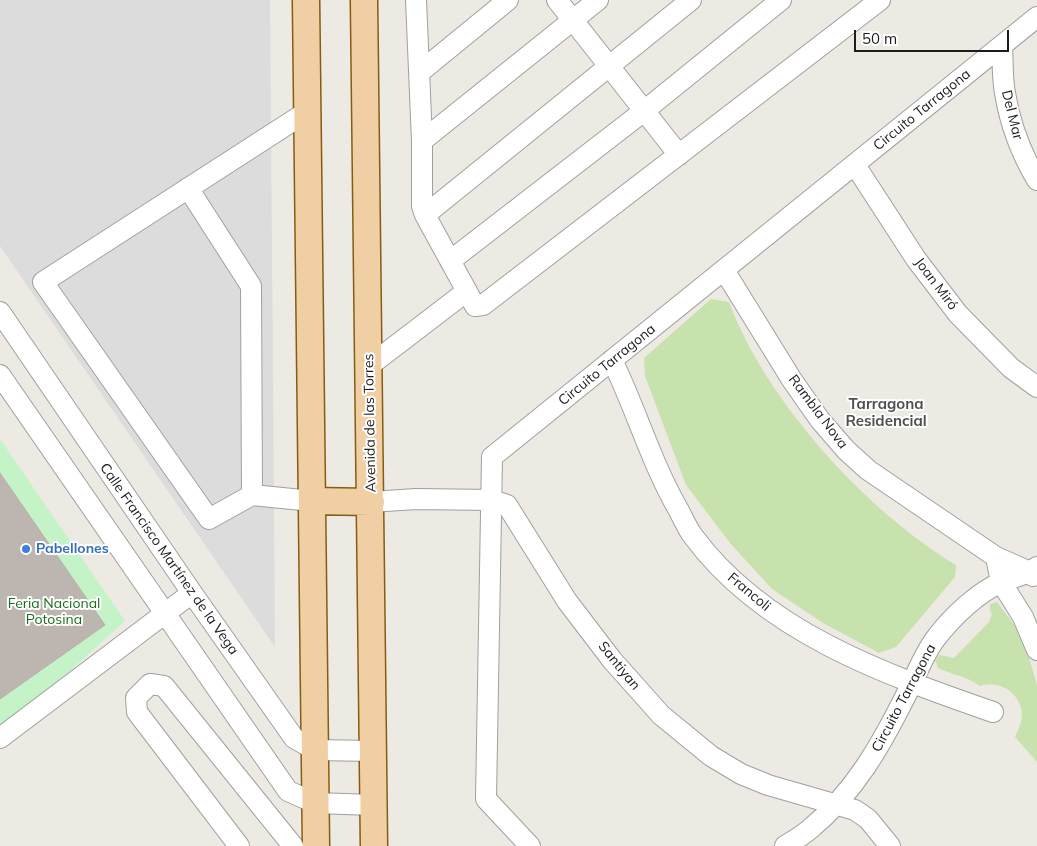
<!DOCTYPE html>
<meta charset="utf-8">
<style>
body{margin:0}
#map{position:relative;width:1037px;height:846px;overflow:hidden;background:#ede9e3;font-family:Mulish,sans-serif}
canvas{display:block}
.scale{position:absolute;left:854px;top:30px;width:155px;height:22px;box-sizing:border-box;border:2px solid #1c1c1c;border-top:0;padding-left:6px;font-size:15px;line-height:18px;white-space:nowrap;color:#1c1c1c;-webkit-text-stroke:4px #fff;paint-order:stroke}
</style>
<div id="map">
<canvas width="1037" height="846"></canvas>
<div class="scale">50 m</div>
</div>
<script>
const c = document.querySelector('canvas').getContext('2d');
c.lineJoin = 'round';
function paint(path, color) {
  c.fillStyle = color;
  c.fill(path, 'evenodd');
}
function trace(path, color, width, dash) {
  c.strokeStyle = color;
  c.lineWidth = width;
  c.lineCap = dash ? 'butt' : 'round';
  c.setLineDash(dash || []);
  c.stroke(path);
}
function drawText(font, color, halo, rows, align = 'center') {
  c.font = font + ' Mulish,sans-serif';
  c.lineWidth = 4;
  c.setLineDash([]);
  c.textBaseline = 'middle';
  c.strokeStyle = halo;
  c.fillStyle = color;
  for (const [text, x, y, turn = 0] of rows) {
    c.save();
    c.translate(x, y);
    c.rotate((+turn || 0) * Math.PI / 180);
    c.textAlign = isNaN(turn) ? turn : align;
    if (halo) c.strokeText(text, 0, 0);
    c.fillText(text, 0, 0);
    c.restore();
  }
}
paint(new Path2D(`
 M711,299l18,3c37,99 136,208 227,263l-1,12 -59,70 -17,6 -56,-30 -51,-34 -42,-46 -44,-58 -41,-109 -1,-18z
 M997,602l21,28 9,21 10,34v77l-22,-25c3,-7 7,-14 7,-23 -2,-22 -22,-34 -42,-28 -13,-10 -28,-11 -42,-18l-3,-8 5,-5 14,3 35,-36 3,-8 -2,-4v-6z`), '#c8e2ae');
paint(new Path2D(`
 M0,439l125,182 -125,113z`), '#c4f3c8');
paint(new Path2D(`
 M0,0h270l5,647 -275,-401z`), '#dcdcdc');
const building = new Path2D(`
 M0,473l105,152 -105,74z`);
paint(building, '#bcb5b0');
trace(building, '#bcb1a7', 1);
const minor = new Path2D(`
 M416,0l6,141v65l3,9 50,91 8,-1 397,-305
 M557,0l122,155
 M1002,46c1,15 0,31 3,47 5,31 16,60 32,87
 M420,72l88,-72
 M308,111l-265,171 166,237 43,-24 60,6
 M422,141l176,-141
 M855,165l61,94 42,55 53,54 26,19
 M188,188l63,98 1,209
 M425,215l266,-215
 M450,261l194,-150 137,-111
 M724,270l68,110 28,40 26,30 22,20 128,87
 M0,312l192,281 102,145 21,12 58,1
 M612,360c24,49 39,102 66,149 5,9 9,19 15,27 71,96 191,138 300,176
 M369,366l98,-75
 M0,375l288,416 27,12 59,2
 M371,502l45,-3 76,1 15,5 60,96 45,59 49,55 50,41 30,18 27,11 87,25 13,9 22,27
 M1033,576l-3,-4 -34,-15 5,25 22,35 14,33
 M0,738l192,-145
 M239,846l-102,-134 -1,-14 14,-14 14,2 129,160
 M530,846l-44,-47 6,-342 545,-440
 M785,846c8,-5 17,-10 25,-17 44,-36 71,-84 96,-134 10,-19 17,-40 30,-57 16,-21 42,-46 66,-56 12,-5 24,-7 35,-15`);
const major = new Path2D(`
 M306,0l10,846
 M364,0l10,846
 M312,501l59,1`);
trace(minor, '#a0a0a0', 22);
trace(major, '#855d10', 29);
trace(minor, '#fff', 20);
trace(major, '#f1cfa4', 26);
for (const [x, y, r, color] of [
 [26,549,5,"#3f7fe0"]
]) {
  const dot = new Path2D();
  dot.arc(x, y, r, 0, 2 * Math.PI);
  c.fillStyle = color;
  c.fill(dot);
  trace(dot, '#fff', 2);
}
drawText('14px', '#1c1c1c', '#fff', [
 ["Circuito Tarragona",922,110,-39],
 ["Del Mar",1012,115,76],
 ["Joan Miró",936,284,53],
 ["Circuito Tarragona",607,365,-39],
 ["Rambla Nova",818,412,53],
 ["Avenida de las Torres",370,423,-91],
 ["Calle Francisco Martínez de la Vega",169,559,55],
 ["Francoli",749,592,40],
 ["Santiyan",619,666,51],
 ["Circuito Tarragona",904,698,-62]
]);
drawText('bold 14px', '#366cbe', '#fff', [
 ["Pabellones",36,549]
], 'left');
drawText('14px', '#176e1e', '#fff', [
 ["Feria Nacional",54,604],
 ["Potosina",54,620]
]);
drawText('bold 15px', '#4f4f4f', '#fff', [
 ["Tarragona",886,404],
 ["Residencial",886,421]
]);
</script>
